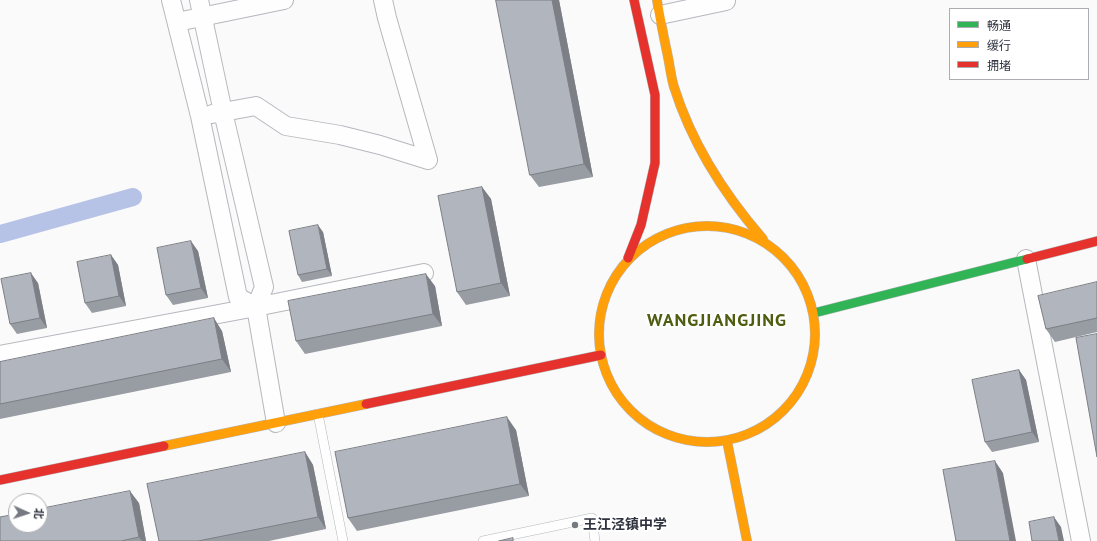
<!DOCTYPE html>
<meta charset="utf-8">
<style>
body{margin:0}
#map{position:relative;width:1097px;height:541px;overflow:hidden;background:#fafafa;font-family:"PT Sans","Noto Sans SC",sans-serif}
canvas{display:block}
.legend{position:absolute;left:949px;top:8px;width:140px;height:72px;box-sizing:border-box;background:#fff;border:1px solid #acadb2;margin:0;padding:5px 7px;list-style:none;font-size:12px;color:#2f333f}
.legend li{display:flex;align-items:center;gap:8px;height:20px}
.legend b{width:20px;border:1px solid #acadb2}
.north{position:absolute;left:8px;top:493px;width:40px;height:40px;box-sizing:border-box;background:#fff;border:1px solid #acadb2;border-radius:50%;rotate:93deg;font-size:11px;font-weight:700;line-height:16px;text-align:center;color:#2f333f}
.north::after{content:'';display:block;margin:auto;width:14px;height:18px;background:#767980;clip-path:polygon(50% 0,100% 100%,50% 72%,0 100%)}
</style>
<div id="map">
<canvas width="1097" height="541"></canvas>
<ul class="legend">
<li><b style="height:5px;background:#30b455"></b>畅通</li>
<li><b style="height:5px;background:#ff9f0a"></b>缓行</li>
<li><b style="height:5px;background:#e5322d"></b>拥堵</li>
</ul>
<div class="north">北</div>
</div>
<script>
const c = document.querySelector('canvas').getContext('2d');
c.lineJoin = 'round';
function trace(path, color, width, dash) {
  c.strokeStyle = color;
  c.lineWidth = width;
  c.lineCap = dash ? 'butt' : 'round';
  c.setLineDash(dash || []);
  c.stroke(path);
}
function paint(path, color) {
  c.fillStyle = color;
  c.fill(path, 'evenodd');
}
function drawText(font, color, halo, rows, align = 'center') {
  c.font = font + ' "PT Sans","Noto Sans SC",sans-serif';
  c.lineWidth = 4;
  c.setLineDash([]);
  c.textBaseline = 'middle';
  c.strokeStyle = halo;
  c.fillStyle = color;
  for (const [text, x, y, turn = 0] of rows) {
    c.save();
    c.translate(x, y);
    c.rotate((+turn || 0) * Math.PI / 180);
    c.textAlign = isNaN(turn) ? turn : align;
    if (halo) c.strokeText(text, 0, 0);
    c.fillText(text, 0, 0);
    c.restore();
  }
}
trace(new Path2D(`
 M0,234l133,-37`), '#b6c2e6', 18);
const lane = new Path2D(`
 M318,414l25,127
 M483,541l109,-23 3,23`);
const street = new Path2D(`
 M171,0l29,116 38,181 18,10
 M199,0l24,112 41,175 -8,20 20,116
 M383,0l4,18 41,142
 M660,15l66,-14 -1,-1
 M177,22l107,-22
 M212,114l44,-8 30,20 54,9 40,10 48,15
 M1026,259l55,282
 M0,355l256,-48 168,-34`);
const fast = new Path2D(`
 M814,313l213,-54`);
const slow = new Path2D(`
 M657,0c3,19 7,38 11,57 2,10 3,20 6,30 18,57 50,107 89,152
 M599 334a108 108 0 1 1 216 0a108 108 0 1 1-216 0Z
 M727,441l20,100
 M164,446l202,-42`);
const jam = new Path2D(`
 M628,258l13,-33 14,-62v-68l-21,-95
 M1027,259l70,-18
 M366,404l235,-49
 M0,480l164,-34`);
trace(lane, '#b6b8be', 10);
trace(street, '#b6b8be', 20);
trace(fast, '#b6b8be', 10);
trace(slow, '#b6b8be', 10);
trace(jam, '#b6b8be', 10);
trace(lane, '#fefefe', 9);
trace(street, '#fefefe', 18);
trace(fast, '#30b455', 9);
trace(slow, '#ff9f0a', 9);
trace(jam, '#e5322d', 9);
paint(new Path2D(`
 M496,0h63l34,177 -54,10 -9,-12z
 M482,187l9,12 19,97 -44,9 -9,-13z
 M323,232l9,44 -30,6 -4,-7z
 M198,251l10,47 -35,7 -7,-10z
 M111,255l7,10 8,41 -34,7 -7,-10z
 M1097,282v50l-42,10 -9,-13z
 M38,283l9,45 -30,6 -7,-10z
 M435,286l7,40 -137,28 -9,-13z
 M222,331l9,41 -231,47v-57z
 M1019,370l7,10 13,62 -47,10 -7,-10z
 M516,430l13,66 -172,35 -9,-13z
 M305,452l8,13 13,64 -57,12h-110z
 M139,503l7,38h-146z`), '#989ca3');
paint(new Path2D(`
 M552,0h7l34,177 -9,-13z
 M482,187l9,12 19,97 -9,-13z
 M318,225l5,7 9,44 -5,-7z
 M191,241l7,10 10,47 -7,-10z
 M111,255l7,10 8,41 -7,-10z
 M31,273l7,10 9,45 -7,-10z
 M426,274l9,12 7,40 -9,-12z
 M214,318l8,13 9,41 -9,-13z
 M1019,370l7,10 13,62 -7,-10z
 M507,417l9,13 13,66 -9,-12z
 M305,452l8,13 13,64 -8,-12z
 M995,461l8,12 13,68h-6z
 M130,491l9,12 7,38h-4l-3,-4z
 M1054,517l7,10 3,14h-5z`), '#7c7f85');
const building = new Path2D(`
 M496,0h56l32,164 -54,11z
 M482,187l19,96 -44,9 -19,-96z
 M318,225l9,44 -29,6 -9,-44z
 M191,241l10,47 -35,7 -9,-47z
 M111,255l8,41 -34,7 -8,-41z
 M31,273l9,45 -30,6 -9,-45z
 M426,274l7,40 -137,27 -8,-40z
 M1097,282v36l-51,11 -8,-33z
 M214,318l8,41 -222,45v-42z
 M1097,334v123l-21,-119z
 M1019,370l13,62 -47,10 -13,-62z
 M507,417l13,67 -172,34 -13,-66z
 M305,452l13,65 -120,24h-39l-12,-57z
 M995,461l15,80h-54l-13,-71z
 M130,491l9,46 -18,4h-121v-24l16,-3v11h24v-16z
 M1054,517l5,24h-27l-3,-19z
 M513,538v3h-14z`);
paint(building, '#b1b5be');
trace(building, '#7c7f85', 1);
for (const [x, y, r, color] of [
 [575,525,4,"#767980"]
]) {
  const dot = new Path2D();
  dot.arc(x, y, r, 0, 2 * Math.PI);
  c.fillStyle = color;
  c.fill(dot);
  trace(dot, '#fff', 1.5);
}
drawText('bold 14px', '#2f333f', '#fff', [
 ["王江泾镇中学",583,525]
], 'left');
c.letterSpacing = '1px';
drawText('bold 18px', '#4e5d0f', '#fff', [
 ["WANGJIANGJING",717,321]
]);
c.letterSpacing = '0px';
</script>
